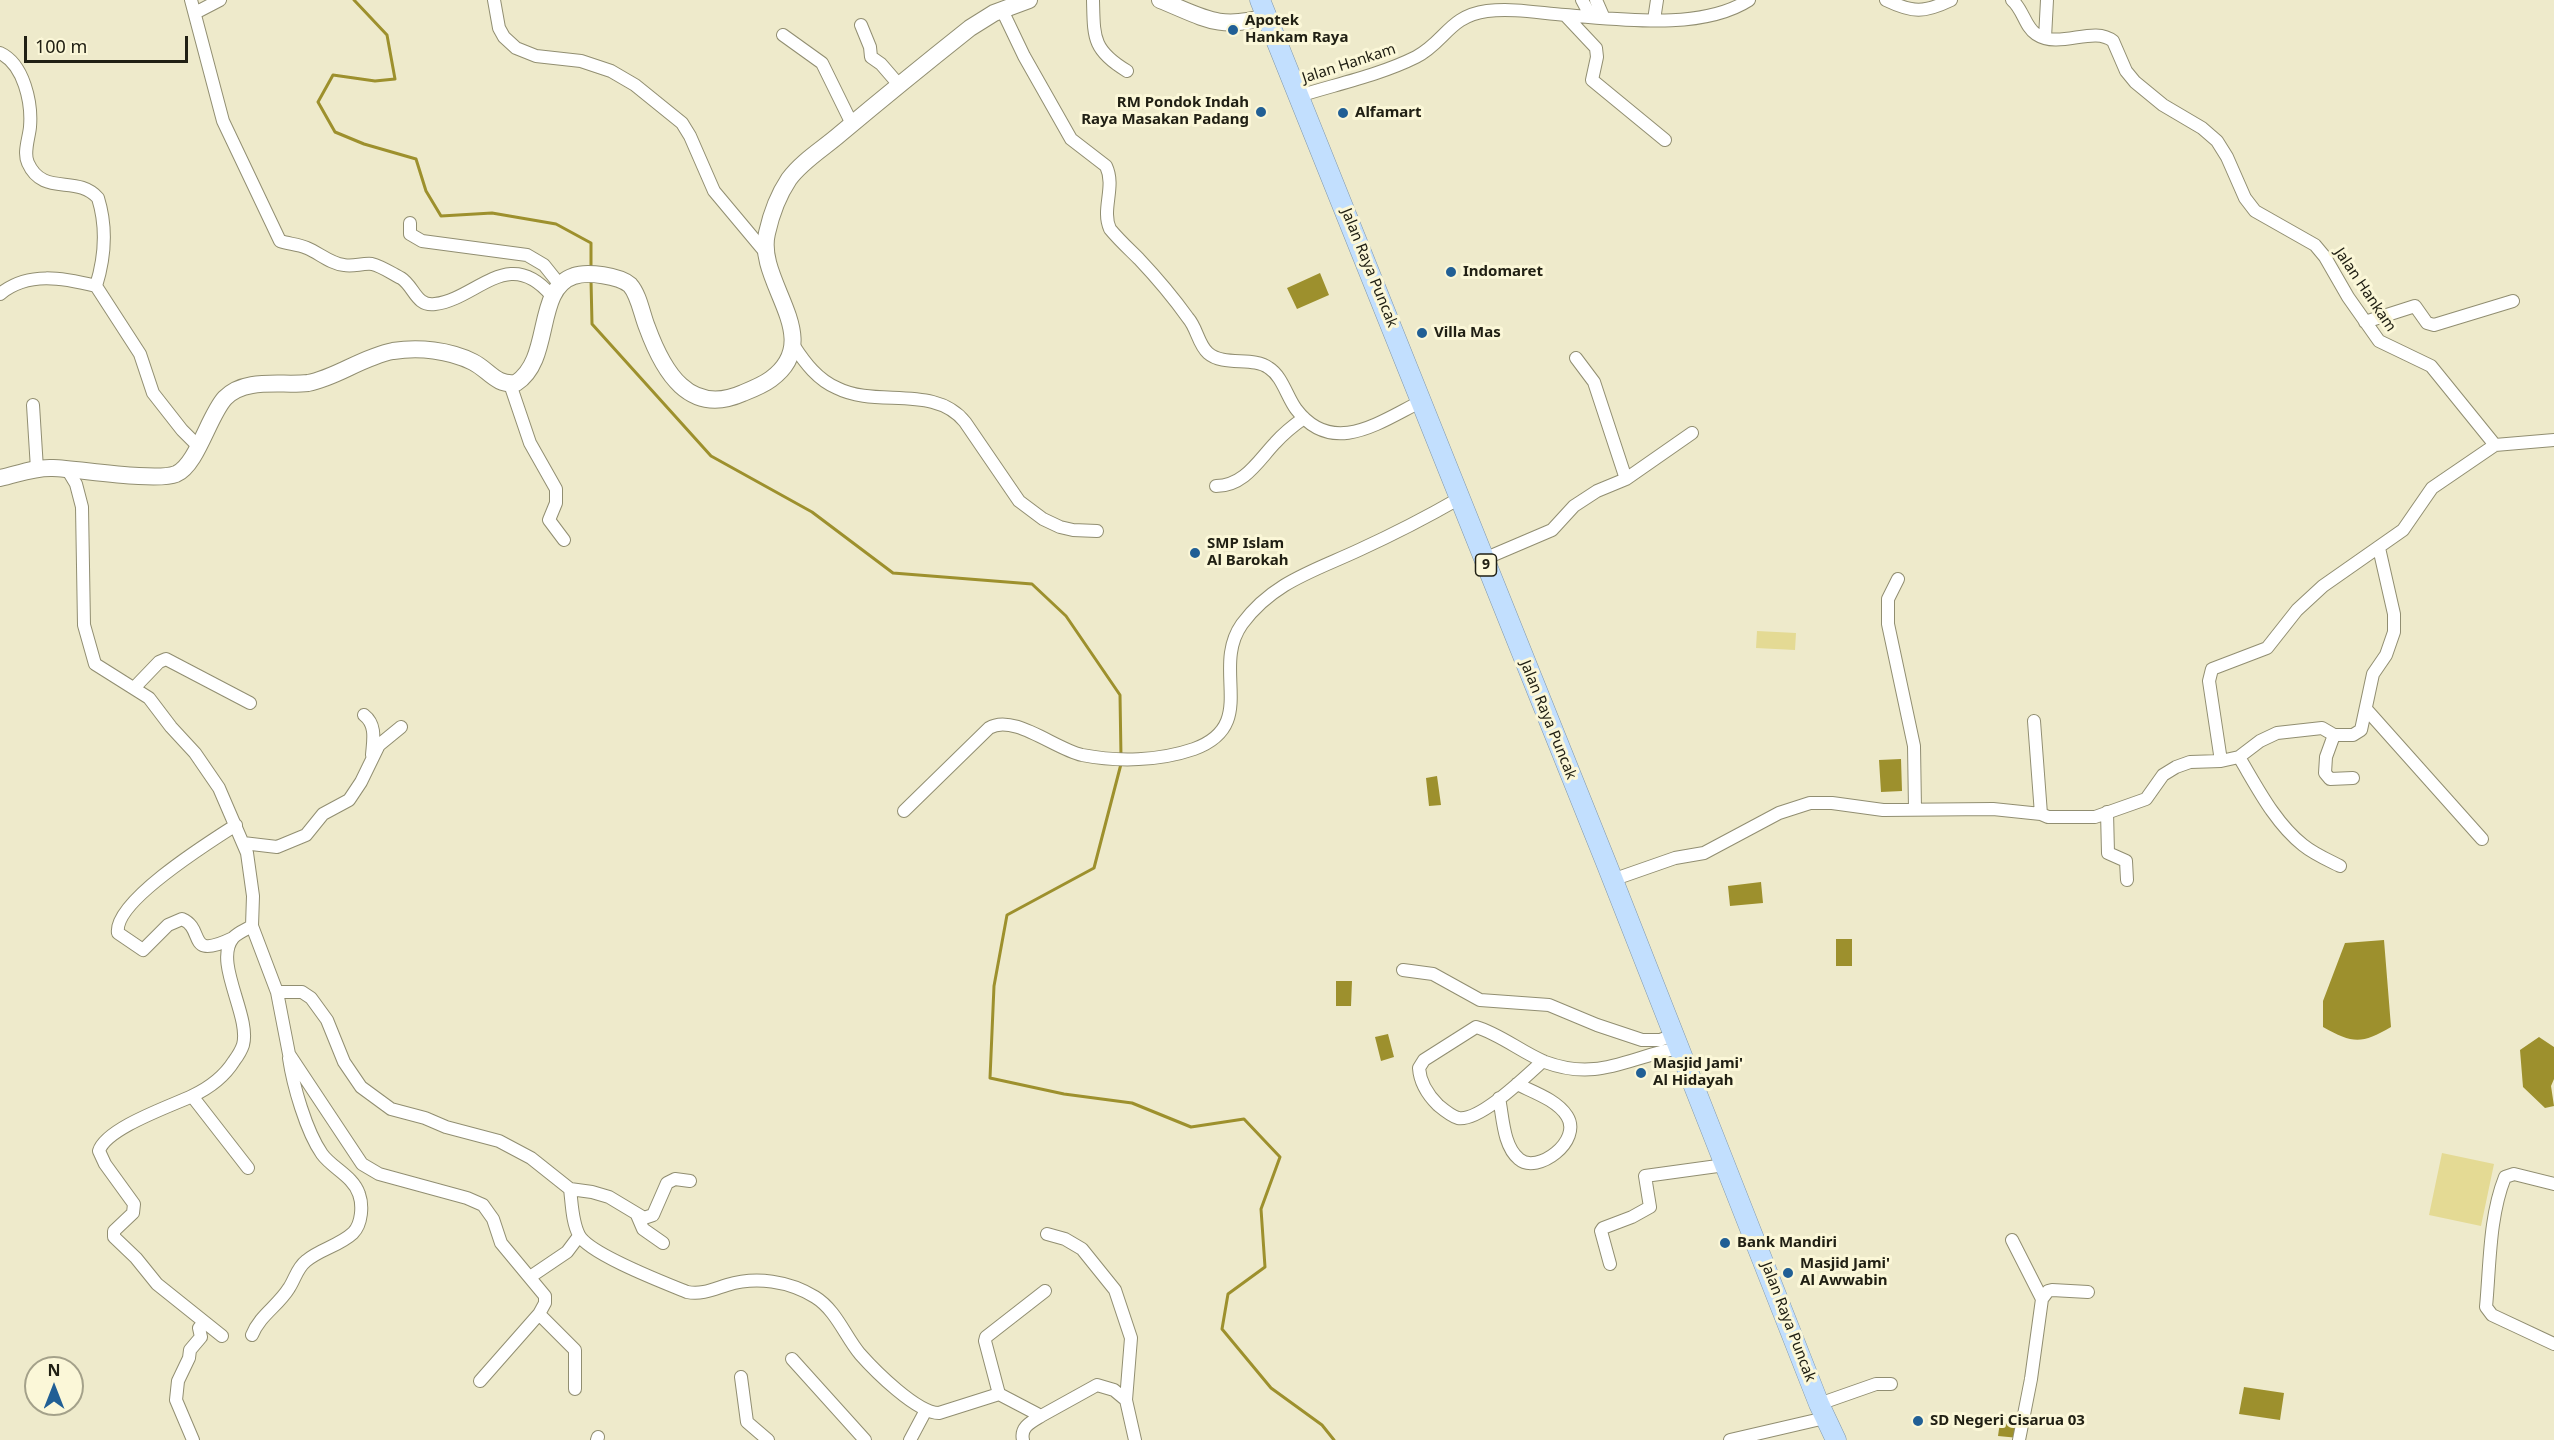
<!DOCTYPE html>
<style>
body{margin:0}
#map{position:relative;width:2554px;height:1440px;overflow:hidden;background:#eeeacb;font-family:"Noto Sans",sans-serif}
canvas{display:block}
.north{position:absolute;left:24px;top:1356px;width:60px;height:60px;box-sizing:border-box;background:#fbf7d8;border:2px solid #a4a18a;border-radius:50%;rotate:0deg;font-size:16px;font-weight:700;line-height:24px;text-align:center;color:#212014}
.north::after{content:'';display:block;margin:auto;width:21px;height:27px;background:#215f95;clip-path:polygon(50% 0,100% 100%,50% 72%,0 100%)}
.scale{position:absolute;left:24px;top:36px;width:164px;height:27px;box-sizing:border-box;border:3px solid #212014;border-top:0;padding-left:8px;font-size:18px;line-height:21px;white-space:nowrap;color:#212014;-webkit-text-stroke:4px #fbf7d8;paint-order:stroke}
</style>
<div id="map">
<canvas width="2554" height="1440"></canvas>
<div class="north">N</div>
<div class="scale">100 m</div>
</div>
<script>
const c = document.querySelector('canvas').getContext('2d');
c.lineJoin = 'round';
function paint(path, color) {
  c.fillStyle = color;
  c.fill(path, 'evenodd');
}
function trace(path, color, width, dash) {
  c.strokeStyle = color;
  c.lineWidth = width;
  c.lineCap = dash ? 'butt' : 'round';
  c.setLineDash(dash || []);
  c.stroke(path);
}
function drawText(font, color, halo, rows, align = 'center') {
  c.font = font + ' "Noto Sans",sans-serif';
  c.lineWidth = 6;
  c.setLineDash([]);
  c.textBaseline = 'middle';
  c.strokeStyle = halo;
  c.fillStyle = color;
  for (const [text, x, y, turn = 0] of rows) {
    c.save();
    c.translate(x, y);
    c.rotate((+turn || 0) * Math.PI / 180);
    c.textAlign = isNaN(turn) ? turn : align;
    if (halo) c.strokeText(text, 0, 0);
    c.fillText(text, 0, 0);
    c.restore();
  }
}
paint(new Path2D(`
 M1757,631l39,2 -1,17 -39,-2z
 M2442,1153l52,11 -13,62 -52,-11z`), '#e4da94');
paint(new Path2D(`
 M1320,273l9,22 -32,14 -10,-21z
 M1901,759l1,32 -21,1 -2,-32z
 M1437,776l4,29 -12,1 -3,-28z
 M1761,882l2,21 -33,3 -2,-20z
 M1836,939h16v27h-16z
 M2384,940l7,87c-29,17 -38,17 -68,0v-26l22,-58z
 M1336,981h16l-1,25h-15z
 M1388,1034l6,23 -13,4 -6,-24z
 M2539,1037l15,10v32l-3,7 3,20 -9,2 -22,-21 -3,-37z
 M2244,1387l40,6 -4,27 -41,-6z
 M2000,1422l21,2 -2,14 -21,-2z`), '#9d902d');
trace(new Path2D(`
 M354,0l33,35 8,44 -20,2 -42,-6 -15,27 17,30 29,12 52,15 10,32 15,25 51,-3 64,11 35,19v25
 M591,280l1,44 119,132 101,56 81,61 139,11 34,32 54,79 1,62
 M1121,764l-27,104 -87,47 -13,71 -4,92 74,16 68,9 59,24 53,-8 36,38 -19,52 4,58 -37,27 -6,35 49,59 51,37 12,15`), '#9d902d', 3);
const minor = new Path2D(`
 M191,0l32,121 57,120c9,3 18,3 27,7 12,5 24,16 37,17 9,2 18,-2 28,-1 9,2 21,10 29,14 13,8 15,29 34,26 42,-5 73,-59 116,-9
 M494,0l5,28 5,9 12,11 20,8 45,5 30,10 24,14 47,38 8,13 24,55 51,61
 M1093,0c1,37 -1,50 34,71
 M1582,0l8,15
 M1596,0l7,16
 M1886,0c27,13 38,13 65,0
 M2012,0c11,9 13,27 24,34 24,16 57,-9 77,7l13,30 9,11 28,23 39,23 15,13 10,16 18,41 10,13 60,34 10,12 23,40 31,44 52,25 64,79 59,-5
 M1002,10l22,46 47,83 35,27c10,21 -5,43 4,63 9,11 19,20 29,30 17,18 34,38 49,59 9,10 10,26 20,35 16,14 45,3 61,15 13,8 18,29 27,41 37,49 85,12 126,-8
 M195,13l25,-13
 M1565,15l31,33 1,9 -5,23 73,60
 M1654,20l3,-20
 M861,25l9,22 1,10 10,7 19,22
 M783,35l39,28 30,61
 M2045,38l2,-38
 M0,53c24,11 32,50 30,74 -1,11 -7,26 -2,36 15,34 49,11 70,35 9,29 7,59 -2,88
 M1299,96c38,-12 81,-21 117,-39 29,-15 33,-41 71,-46 27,-3 52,2 78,4 54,4 136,16 184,-15
 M410,223v11l12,7 105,14 17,10 16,20
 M0,294c28,-23 63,-16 96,-8l44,68 13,39 29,37 16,16
 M2365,322l50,-16 12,17 7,2 79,-24
 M794,346c11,17 24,34 43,42 39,20 98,-4 128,34l54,79 24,18 17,8 13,3 24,1
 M1576,358l18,24 32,97
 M510,384l20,59 26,46v14l-7,17 15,20
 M33,405l4,64
 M67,469l9,15 6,23 2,118 11,39 54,34 22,29 24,26 24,35 28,65 6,43 -1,30 25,66 12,62 73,110 17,10 88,24 16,7 10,14 8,24 44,53v7l-6,11 -59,67
 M1216,486c28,0 42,-25 59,-43 9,-10 19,-18 29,-25
 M1484,559l68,-29 22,-24 23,-15 29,-12 66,-46
 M1898,579l-10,20v25l26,122 1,63
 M135,687l24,-25 7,-3 84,44
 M2366,709l116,130
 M364,715c13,10 9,26 8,40
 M2034,721l7,93
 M2334,735l-8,22 -1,16 5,6 23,-1
 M2239,757c18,30 36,66 64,88 11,9 25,15 37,21
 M2221,761l18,-4 21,-16 17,-8 45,-5 12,7h19l8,-5 12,-56 13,-19 8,-23v-18l-15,-66
 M904,811l85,-83c24,-15 66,21 93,27 36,7 77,6 112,-6 66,-24 16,-80 48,-125 31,-42 72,-53 117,-74 35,-16 68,-33 101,-52
 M2107,812l1,41 18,8 1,19
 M243,843l34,4 29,-12 17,-21 26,-14 12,-18 18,-37 22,-18
 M1612,880l63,-22 29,-5 75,-40 31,-10h22l51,7 110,-1 48,5 7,3h47l51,-18 17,-24 13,-8 14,-5 31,-1 -12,-80 3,-12 55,-21 30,-38 26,-24 80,-56 29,-42 63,-43
 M233,938c-48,23 -27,-9 -51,-19l-14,6 -25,25 -25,-17c-5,-31 93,-92 118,-108
 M1403,970l30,4 47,26 69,5 48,20 45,15h18l13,-5
 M277,992h25l9,6 16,22 17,42 17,25 30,22 34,9 21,9 53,14 32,17 39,31 22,3 17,5 35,21 9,-3 14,-32 8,-4 15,2
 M1543,1061c-16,14 -63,61 -85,57 -7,-2 -14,-8 -20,-13 -10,-10 -18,-22 -19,-37l5,-8 52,-33c24,7 45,25 69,35 54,20 83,-5 134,-14
 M192,1096l56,72
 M1499,1098c4,19 4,48 20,61 18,16 64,-18 48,-43 -10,-16 -34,-24 -50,-32
 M2554,1184l-40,-10 -9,3c-16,40 -15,88 -19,130l6,8 62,29
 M570,1189c2,15 2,33 9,46 10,19 86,48 108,57 15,3 27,-3 40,-7 29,-9 62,-4 88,12 21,13 30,39 45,57 15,17 57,59 79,59l60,-19 42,22 56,-31 17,5 12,10 9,40
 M637,1215l6,14 20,14
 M1047,1234l18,5 17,10 33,41 16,48 -5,62
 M2012,1240l30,59
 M1610,1264l-9,-33 2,-3 29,-11 18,-10 -5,-31 80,-11
 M530,1277l37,-25 12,-16
 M539,1314l36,36v39
 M252,1335c8,-20 26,-29 37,-47 6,-9 8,-20 17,-27 14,-12 33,-15 47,-28 9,-9 10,-28 6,-39 -6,-18 -27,-26 -37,-40 -16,-23 -29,-69 -33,-96
 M222,1336l-65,-52 -21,-26 -22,-21v-6l19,-18 1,-9 -29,-40 -6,-13c7,-23 72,-45 93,-55 17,-8 32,-19 42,-35 3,-4 7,-10 9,-16 8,-29 -30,-83 -10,-107 4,-5 14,-9 19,-12
 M792,1359l73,81
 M741,1377l6,45 21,18
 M999,1394l-14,-53 1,-4 59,-46
 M1819,1404l57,-20h15
 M193,1440l-17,-40 2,-19 11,-23 1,-8 11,-13 -2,-9 5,-6
 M597,1440l1,-3
 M910,1440l16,-30
 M1023,1440c-3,-13 8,-18 18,-24
 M1730,1440l95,-22
 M2019,1440l12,-61 11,-80 6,-8 4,-1 36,2`);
const secondary = new Path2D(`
 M1160,0c45,18 57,30 107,17
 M0,478c18,-4 35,-11 53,-10 26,1 103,14 123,6 21,-9 33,-59 49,-76 20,-21 57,-12 83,-15 28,-5 54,-26 85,-32 26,-4 56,-1 80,11 16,8 23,24 43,21 37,-24 18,-94 58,-107 13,-5 46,0 56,9 9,10 12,30 17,42 16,44 42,90 96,66 10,-4 20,-8 28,-14 56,-41 -16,-97 -4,-146 4,-18 12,-39 22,-54 13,-18 35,-31 51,-45 43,-36 86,-71 130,-106l24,-15 35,-13`);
const trunk = new Path2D(`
 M1260,0l347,865 212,539 17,36`);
trace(minor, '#918e71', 14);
trace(secondary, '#918e71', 18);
trace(trunk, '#7f97ab', 21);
trace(minor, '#fff', 12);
trace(secondary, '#fff', 16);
trace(trunk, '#c2dffe', 20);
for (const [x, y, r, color] of [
 [1233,30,6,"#215f95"],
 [1261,112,6,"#215f95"],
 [1343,113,6,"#215f95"],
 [1451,272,6,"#215f95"],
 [1422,333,6,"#215f95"],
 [1195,553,6,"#215f95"],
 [1641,1073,6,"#215f95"],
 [1725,1243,6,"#215f95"],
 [1788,1273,6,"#215f95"],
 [1918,1421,6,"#215f95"]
]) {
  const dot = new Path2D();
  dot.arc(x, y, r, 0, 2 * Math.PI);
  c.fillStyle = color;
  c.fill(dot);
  trace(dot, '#fbf7d8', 2);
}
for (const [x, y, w] of [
 [1486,565,21]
]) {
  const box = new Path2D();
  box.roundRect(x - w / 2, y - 11, w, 22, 4.5);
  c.fillStyle = '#fbf7d8';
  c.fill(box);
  trace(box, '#212014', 1.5);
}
drawText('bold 14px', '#212014', null, [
 ["9",1486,565]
]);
drawText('bold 15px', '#212014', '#fbf7d8', [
 ["Apotek",1245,21],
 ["Hankam Raya",1245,38],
 ["RM Pondok Indah",1249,103,"right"],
 ["Raya Masakan Padang",1249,120,"right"],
 ["Alfamart",1355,113],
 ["Indomaret",1463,272],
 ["Villa Mas",1434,333],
 ["SMP Islam",1207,544],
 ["Al Barokah",1207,561],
 ["Masjid Jami'",1653,1064],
 ["Al Hidayah",1653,1081],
 ["Bank Mandiri",1737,1243],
 ["Masjid Jami'",1800,1264],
 ["Al Awwabin",1800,1281],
 ["SD Negeri Cisarua 03",1930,1421]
], 'left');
drawText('15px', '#212014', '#fbf7d8', [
 ["Jalan Hankam",1349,64,-18],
 ["Jalan Raya Puncak",1369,268,68],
 ["Jalan Hankam",2365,290,56],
 ["Jalan Raya Puncak",1548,720,68],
 ["Jalan Raya Puncak",1788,1322,69]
]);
</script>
